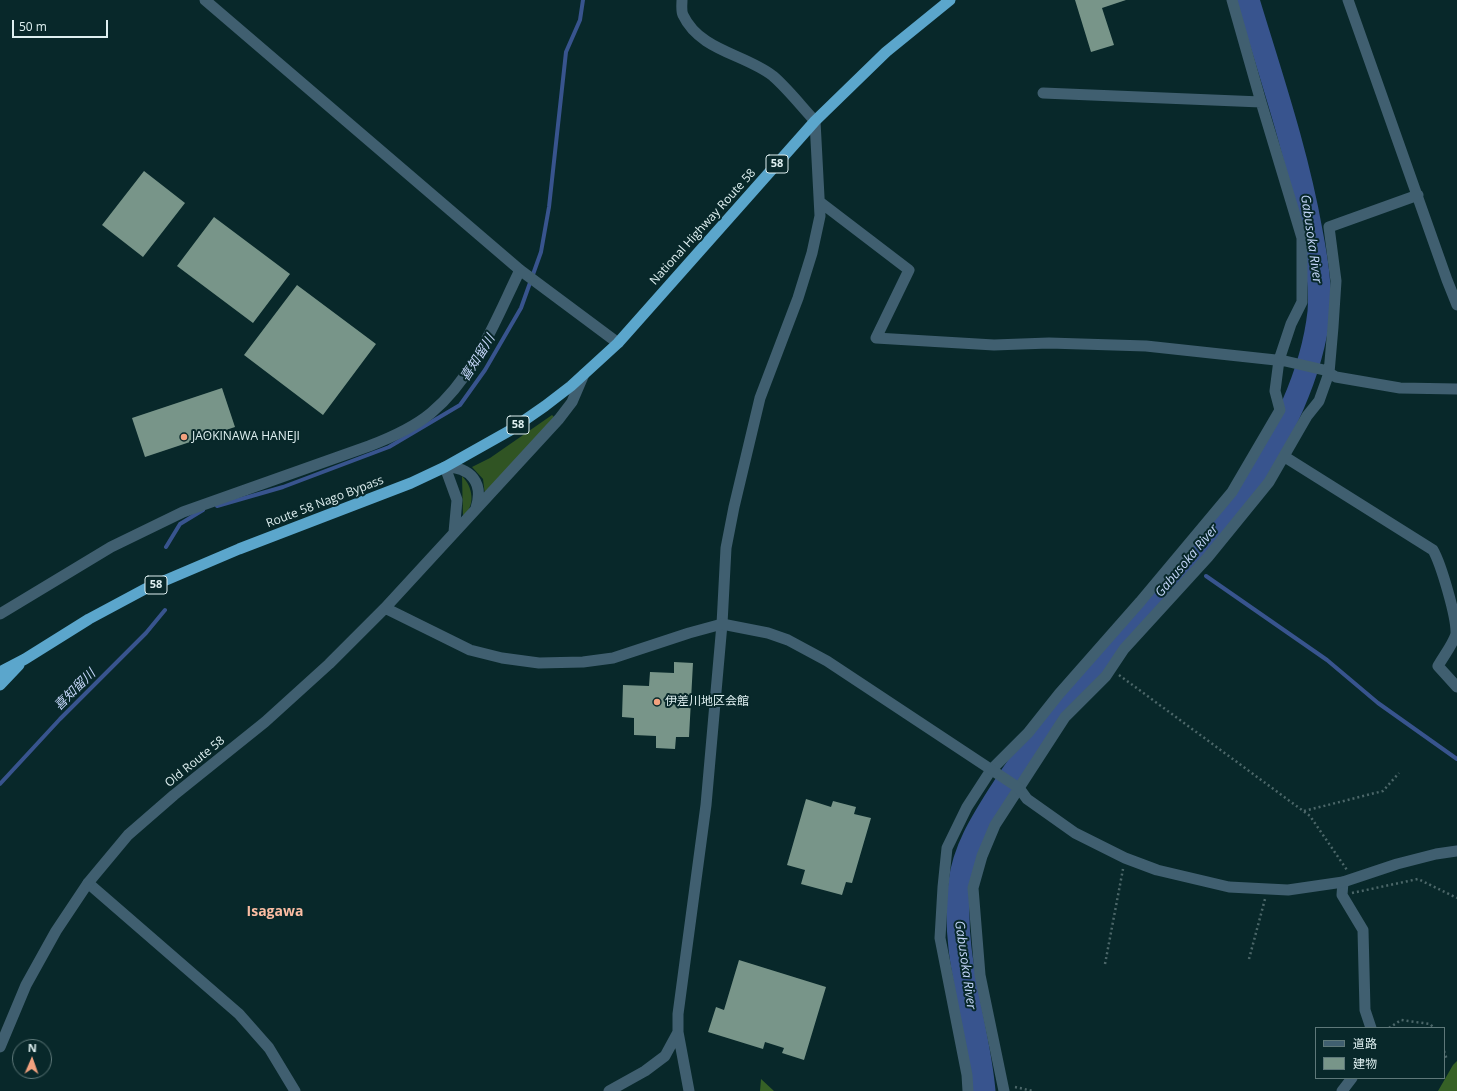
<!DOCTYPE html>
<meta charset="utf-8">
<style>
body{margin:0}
#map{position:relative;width:1457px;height:1091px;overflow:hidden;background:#08282a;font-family:"Open Sans","Noto Sans JP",sans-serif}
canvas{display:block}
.legend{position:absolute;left:1315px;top:1027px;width:130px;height:52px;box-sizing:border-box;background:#08282a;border:1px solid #5e7879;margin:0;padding:5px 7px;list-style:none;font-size:12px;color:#deeff0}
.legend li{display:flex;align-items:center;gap:8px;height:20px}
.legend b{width:20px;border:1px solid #5e7879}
.north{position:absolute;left:12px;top:1039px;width:40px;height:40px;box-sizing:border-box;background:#08282a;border:1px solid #5e7879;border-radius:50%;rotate:2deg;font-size:11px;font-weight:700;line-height:16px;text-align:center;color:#deeff0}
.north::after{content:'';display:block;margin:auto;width:14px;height:18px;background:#f2a17e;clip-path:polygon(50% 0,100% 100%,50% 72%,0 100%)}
.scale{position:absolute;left:12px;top:20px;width:96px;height:18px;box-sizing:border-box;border:2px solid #deeff0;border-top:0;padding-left:5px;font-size:12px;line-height:14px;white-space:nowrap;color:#deeff0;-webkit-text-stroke:3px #08282a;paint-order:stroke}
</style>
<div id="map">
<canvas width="1457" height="1091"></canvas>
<ul class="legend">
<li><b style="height:5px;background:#405f70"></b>道路</li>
<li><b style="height:11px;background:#789589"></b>建物</li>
</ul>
<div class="north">N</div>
<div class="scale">50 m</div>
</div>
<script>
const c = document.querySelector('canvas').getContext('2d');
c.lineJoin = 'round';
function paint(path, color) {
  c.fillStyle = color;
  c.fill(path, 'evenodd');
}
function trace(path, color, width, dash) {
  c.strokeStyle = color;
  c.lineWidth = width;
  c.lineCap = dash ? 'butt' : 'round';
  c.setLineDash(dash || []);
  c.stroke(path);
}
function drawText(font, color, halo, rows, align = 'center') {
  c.font = font + ' "Open Sans","Noto Sans JP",sans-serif';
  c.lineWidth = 4;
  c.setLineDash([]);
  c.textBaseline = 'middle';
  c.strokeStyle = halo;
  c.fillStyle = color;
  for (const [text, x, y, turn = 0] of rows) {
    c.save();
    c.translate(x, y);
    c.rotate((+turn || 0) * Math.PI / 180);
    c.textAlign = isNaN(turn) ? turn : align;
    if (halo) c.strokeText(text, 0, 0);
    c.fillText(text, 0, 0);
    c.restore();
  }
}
paint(new Path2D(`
 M552,415l2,2 -69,78 -2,-16 -11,-12 18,-9z
 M462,476c11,11 14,29 1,41z`), '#305423');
paint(new Path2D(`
 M1457,1061v30h-19l15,-26z
 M761,1079l13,12h-14z`), '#366126');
trace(new Path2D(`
 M217,506l66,-19 106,-40 71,-42 25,-35 36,-62 20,-56 8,-45 17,-155 14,-32 3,-20
 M166,547l14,-23 23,-14
 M1185,564h1
 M1206,576l121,84 51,43 79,56
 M0,784l60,-65 86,-86 19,-23`), '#38548e', 4);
trace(new Path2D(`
 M984,1091c-6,-69 -34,-139 -24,-209 4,-32 21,-59 38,-86 40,-64 90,-120 140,-177 37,-42 73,-85 109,-129 33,-53 65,-114 72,-178 2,-27 -3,-55 -8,-81 -14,-79 -40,-155 -63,-231`), '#38548e', 23);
paint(new Path2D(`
 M1075,0h51l-24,8 12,37 -23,7z
 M144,171l41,32 -42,54 -41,-32z
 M214,217l76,57 -37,49 -76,-57z
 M297,285l79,59 -53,71 -79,-60z
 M222,388l13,39 -90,30 -13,-39z
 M674,662l19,1 -4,74h-13l-1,12 -19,-1v-12l-22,-1v-17l-12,-1 1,-32 26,1 1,-14 24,1z
 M806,799l25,8 2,-6 23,6 -2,7 17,4 -19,65 -6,-1 -4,13 -41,-11 4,-14 -18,-5z
 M739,960l87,27 -22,73 -22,-7 2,-5 -19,-6 -2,7 -55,-17 8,-25 8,3z`), '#789589');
trace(new Path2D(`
 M1119,675l191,141 37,54
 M1304,811l79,-20 16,-18
 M1352,893l66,-14 39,19
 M1249,959l16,-60
 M1105,964l18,-95
 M1389,1028l12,-8 29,4 4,4
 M1444,1051l3,9
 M1015,1087l18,4`), '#4c6769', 2.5, [2, 3]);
trace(new Path2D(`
 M205,0l315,270 98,73
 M682,0c0,4 -1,11 1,15 17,36 62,39 90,61 15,13 28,30 42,45l5,95 -8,37 -14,45 -38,100 -26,109 -8,41 -4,76 -16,181 -28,209v18l11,59
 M1348,0l99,280 10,25
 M1043,93l218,9 -29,-102
 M820,202l89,68 -33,68 118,7 55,-2 97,3 139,15 39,9 12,7 64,11 57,1
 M1285,457l148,93c8,14 24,68 23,84 -3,10 -13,23 -18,32l19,21
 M0,614l111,-67 72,-35 186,-66c21,-8 44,-18 62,-33 44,-37 64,-92 89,-143
 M1343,882l-1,13 21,35 2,80 6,18
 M88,883l151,131 30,34 26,43
 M609,1091l36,-20 20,-15 13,-24
 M968,1091l-1,-16 -27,-137 3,-51 4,-39 20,-41 24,-37 37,-37 31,-39 81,-92 92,-110 48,-82 -5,-19 4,-31 12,-36 11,-22v-64l-41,-136
 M1004,1091l-24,-116 -7,-87 9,-32 13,-31 70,-108 41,-41 18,-27 84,-92 61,-75 38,-66 12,-15 10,-28 4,-46 3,-46 -7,-54 89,-32
 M1342,1091l10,-13`), '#405f70', 11);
trace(new Path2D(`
 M454,532l3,-32 -12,-33c26,0 39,16 31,41
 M385,608l85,42 32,8 37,5 44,-1 30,-4 76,-25 33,-9 46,9 20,7 39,21 192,127 8,11 48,34 50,25 32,12 72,17 59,3 55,-8 54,-18 39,-10 21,-3
 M0,1047l26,-62 30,-54 32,-48 40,-48 46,-40 91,-73 64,-58 56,-56 174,-189 13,-17 12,-28`), '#405f70', 11);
trace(new Path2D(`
 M0,672l25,-13 64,-40 56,-30 94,-40 172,-66 34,-16 64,-36 36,-25 26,-20 47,-43 197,-222 71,-69 64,-52
 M0,685l19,-20`), '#5ba6cc', 11);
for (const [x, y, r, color] of [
 [184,437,4,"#f2a17e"],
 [657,702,4,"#f2a17e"]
]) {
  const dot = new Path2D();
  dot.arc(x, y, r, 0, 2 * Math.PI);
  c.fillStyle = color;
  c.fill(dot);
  trace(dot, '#08282a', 1.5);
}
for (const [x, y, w] of [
 [777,164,22],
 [518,425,22],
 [156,585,22]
]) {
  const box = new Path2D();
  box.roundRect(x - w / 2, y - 9, w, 18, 3);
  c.fillStyle = '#08282a';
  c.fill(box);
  trace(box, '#deeff0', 1);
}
drawText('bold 11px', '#deeff0', null, [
 ["58",777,164],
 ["58",518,425],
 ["58",156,585]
]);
drawText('12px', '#deeff0', '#08282a', [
 ["National Highway Route 58",703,227,-48],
 ["Route 58 Nago Bypass",325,502,-21],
 ["Old Route 58",195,762,-39]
]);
drawText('12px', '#deeff0', '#08282a', [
 ["JAOKINAWA HANEJI",192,437],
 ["伊差川地区会館",665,702]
], 'left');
drawText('italic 13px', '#c4d6f9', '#08282a', [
 ["Gabusoka River",1311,239,82],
 ["喜知留川",478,358,-58],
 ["Gabusoka River",1187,561,-50],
 ["喜知留川",75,690,-45],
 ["Gabusoka River",965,965,82]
]);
drawText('bold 14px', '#fbbda3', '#08282a', [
 ["Isagawa",275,912]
]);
</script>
